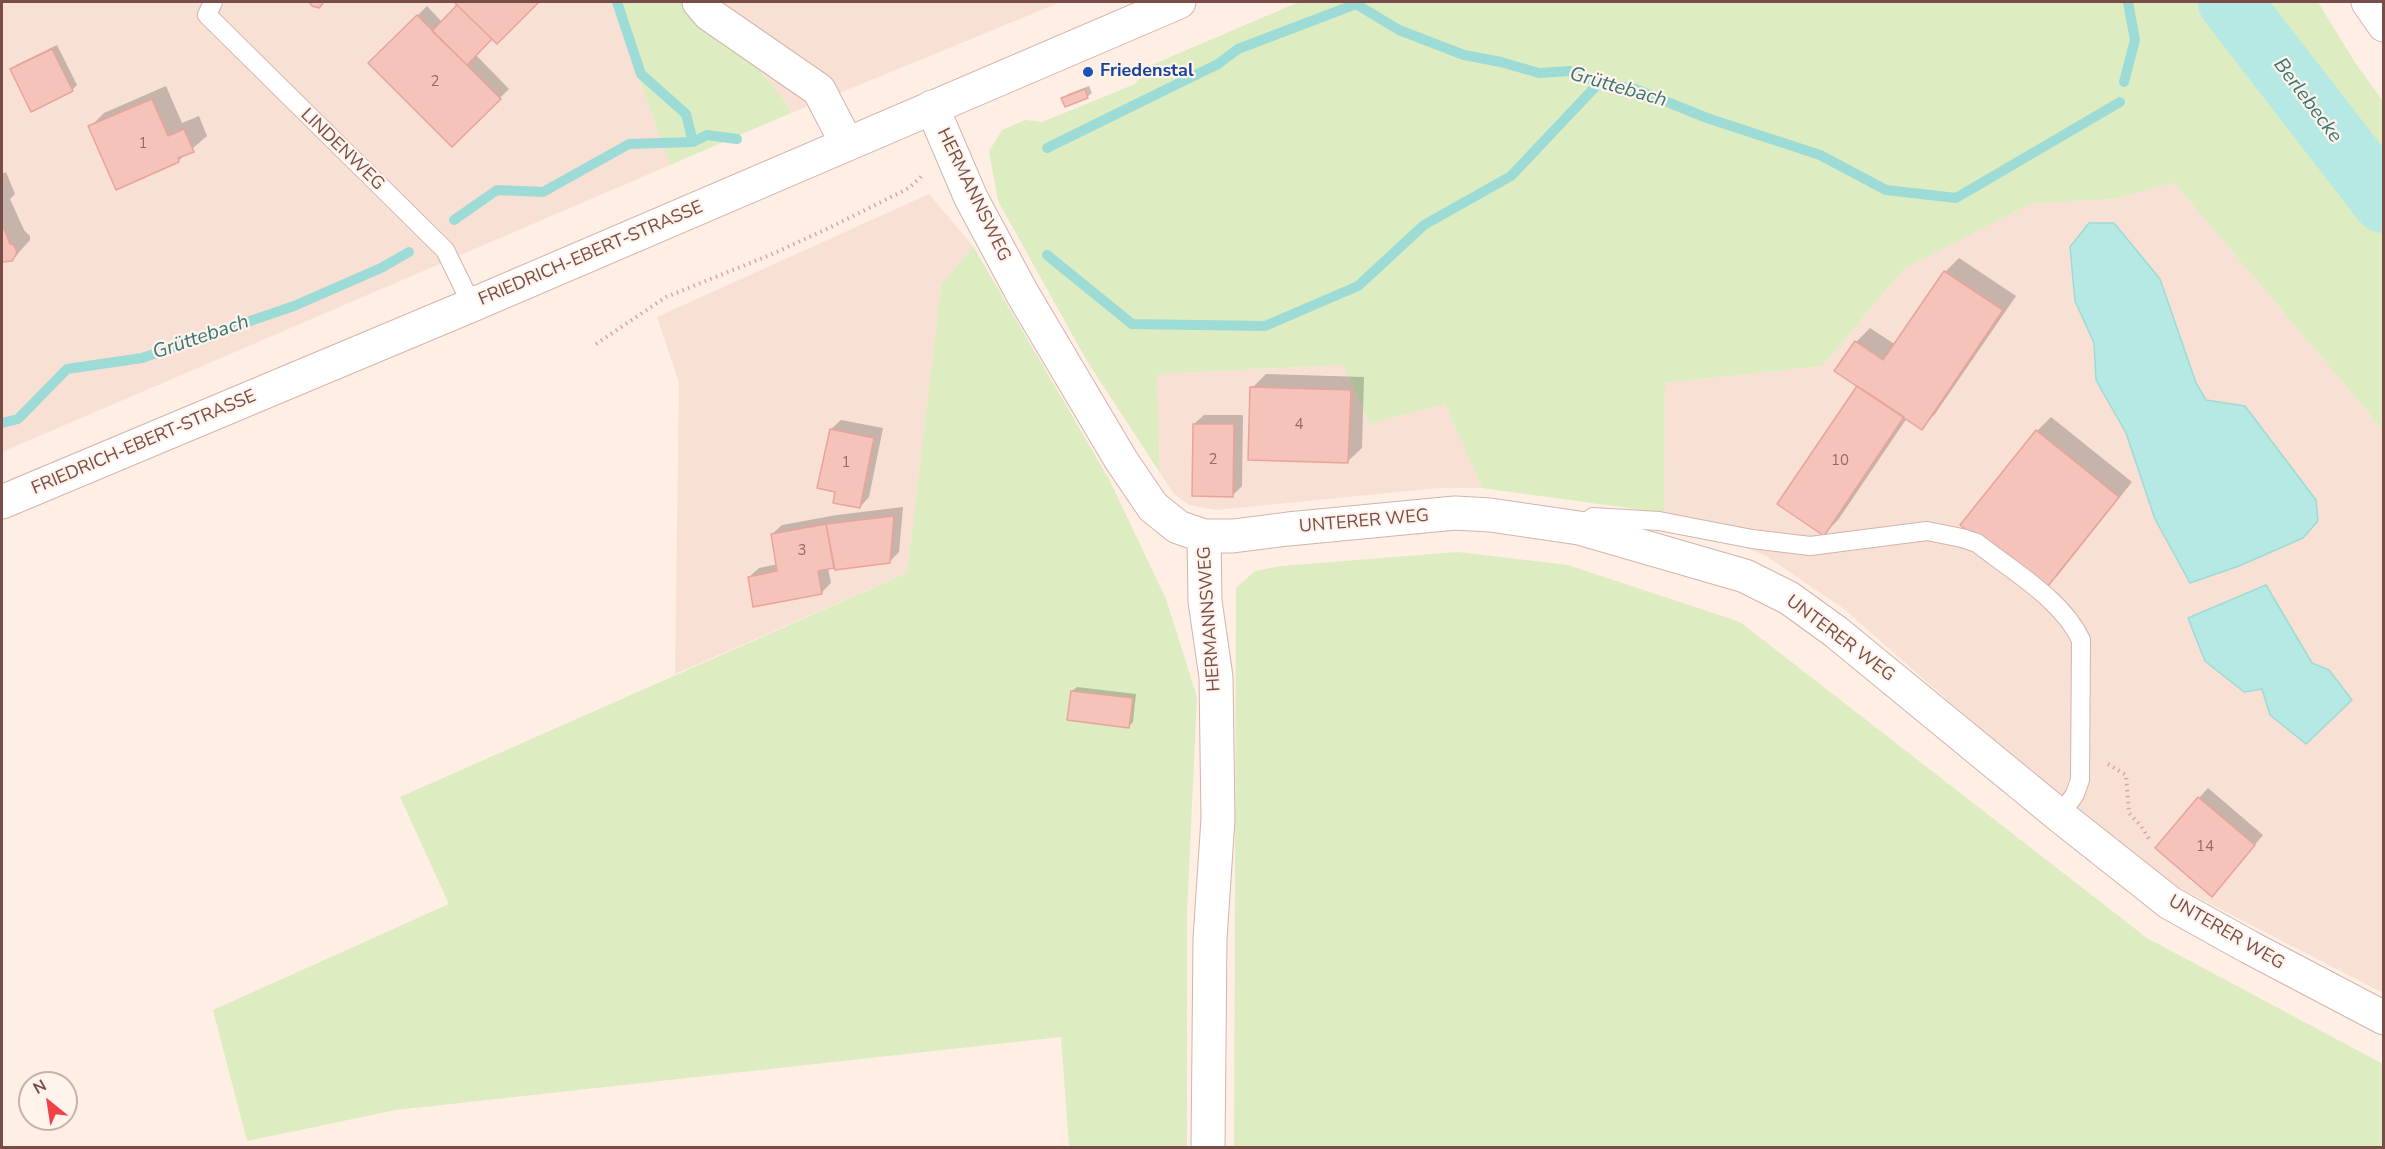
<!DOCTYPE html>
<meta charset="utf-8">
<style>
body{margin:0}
#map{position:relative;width:2385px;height:1149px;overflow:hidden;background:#feeee4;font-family:"Nunito Sans",sans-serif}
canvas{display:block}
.frame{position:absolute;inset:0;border:3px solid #784d48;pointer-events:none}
.north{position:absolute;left:18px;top:1071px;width:60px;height:60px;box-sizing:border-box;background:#fff3ec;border:2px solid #c9b1aa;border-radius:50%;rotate:330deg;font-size:16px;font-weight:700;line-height:24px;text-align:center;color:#784d48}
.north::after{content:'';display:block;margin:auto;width:21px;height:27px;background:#f04145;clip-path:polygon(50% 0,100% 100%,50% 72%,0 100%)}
</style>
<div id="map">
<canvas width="2385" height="1149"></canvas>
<div class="frame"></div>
<div class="north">N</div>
</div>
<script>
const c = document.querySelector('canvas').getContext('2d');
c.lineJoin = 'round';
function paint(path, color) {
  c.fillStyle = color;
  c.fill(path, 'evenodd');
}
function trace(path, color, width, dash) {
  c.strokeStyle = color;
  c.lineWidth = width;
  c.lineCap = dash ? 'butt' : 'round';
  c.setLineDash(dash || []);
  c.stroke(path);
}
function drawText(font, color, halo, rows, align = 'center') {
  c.font = font + ' "Nunito Sans",sans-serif';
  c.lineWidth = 4.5;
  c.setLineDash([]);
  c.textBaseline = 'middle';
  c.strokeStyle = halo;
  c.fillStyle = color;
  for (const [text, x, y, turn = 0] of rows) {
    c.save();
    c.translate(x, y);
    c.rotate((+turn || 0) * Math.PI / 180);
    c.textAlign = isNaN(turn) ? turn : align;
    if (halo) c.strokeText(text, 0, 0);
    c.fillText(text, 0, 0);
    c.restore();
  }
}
paint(new Path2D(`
 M2,2h609l59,163 -668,287z
 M701,2h360l-270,111 -8,-15z
 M2174,183l209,247v563l-248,-128 -291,-256 -78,-53 -102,-43 1,-130 157,-17 82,-97 126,-65 84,-5z
 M929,194l44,52 -32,39 -34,288 -232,101 4,-291 -22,-66z
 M1343,365l27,59 75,-20 37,84h-43l-223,22 -27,-5 -15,-11 -14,-21 -3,-99z`), '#f8e0d5');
paint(new Path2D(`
 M611,2h90l82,96 8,15 -121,52z
 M1299,2h1019l38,62 27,37v329l-209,-247 -60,16 -84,5 -126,65 -82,97 -157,17 -1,130 -182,-25 -37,-84 -75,20 -27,-59 -186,9 3,99 -73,-112 -89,-160 -9,-50 13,-21 23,-10 17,2 93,-38 12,-17z
 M973,246l136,233 57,120 31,98 -10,217v233h-118l-8,-110 -665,73 -149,31 -34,-131 236,-106 -49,-107 507,-224 34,-288z
 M1458,552l110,13 172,57 407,316 236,126v83h-1149l2,-559 19,-17 26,-5z`), '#ddedc1');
const water = new Path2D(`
 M2089,223h25l46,56 36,104 10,17 39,6 71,94 2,21 -15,17 -64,28 -49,17 -35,-64 -29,-86 -30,-53 -2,-37 -19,-42 -5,-54z
 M2266,585l46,78 17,7 23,30 -46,44 -36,-29 -8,-26 -18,3 -39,-31 -17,-43z`);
paint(water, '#b7e9e4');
trace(water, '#9ddbd6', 1.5);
paint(new Path2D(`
 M456,2h81l-40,40 -5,-5 -17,17 34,35 -57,56 -82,-82 57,-57 15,16 17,-17z
 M57,45l20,40 -5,5 -40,20 -20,-40 4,-5z
 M166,86l16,37 17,-7 8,20 -29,25 -88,-34 14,-14z
 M1089,86l3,7 -5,4 -24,1 5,-4z
 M6,172l9,22 -5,5 14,31 6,6v4l-18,20 -10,1v-87z
 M1959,258l57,38 -81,118 -14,14 -14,-10 -69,102 -14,14 35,-148 -3,-44 14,-14 26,17 49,-73z
 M1266,374l98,3 -2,71 -15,14 -95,-74z
 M1204,415h39l-1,71 -10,10 -38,-72z
 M2051,417l81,65 -74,93 -14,14 -7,-158z
 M841,420l42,8 -14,69 -9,10 -23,-17 -6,-61z
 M903,507l-4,45 -10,10 -61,6 3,15 -10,10 -72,-16 10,-9 19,-4 -6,-30 10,-9 55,-10z
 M1077,687l59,7 -3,28 -4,4 -57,-35z
 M2208,788l55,47 -42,50 -22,-87z`), '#0003');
trace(new Path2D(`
 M617,2l24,72 45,40 7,28
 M2124,82l11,-42 -7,-38
 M1047,148l171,-84 20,-15 118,-45 43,26 65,25 37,7 38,11 31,-2 29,12 36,6 72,29 113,37 66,35 70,8 164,-96
 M454,220l43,-30 46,2 86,-48 64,-2 14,-7 30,4
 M1047,255l85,69 133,2 93,-40 66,-61 87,-49 88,-93
 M2,423l16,-4 49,-50 75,-11 152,-52 87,-38 28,-16`), '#9ddbd6', 10);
trace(new Path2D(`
 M2230,2l154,199`), '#b7e9e4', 64);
const building = new Path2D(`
 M309,2h15l-5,6 -7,-2z
 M454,2h85l-42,42z
 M457,5l35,34 -25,26 -35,-34z
 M417,15l84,84 -49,48 -84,-84z
 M52,49l21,42 -42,21 -21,-43z
 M1085,89l3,9 -23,9 -4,-9z
 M152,99l16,37 16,-7 10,23 -16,6 1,4 -63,28 -28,-64z
 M2,224l8,20 4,1 3,8 -5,8 -10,1z
 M1944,271l59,39 -81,120 -88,-59 21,-30 28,19z
 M1857,386l47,31 -80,119 -47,-32z
 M1250,387l101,3 -3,73 -100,-3z
 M1193,424h41l-1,73 -41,-1z
 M830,429l44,9 -14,70 -27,-5 2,-11 -18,-4z
 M2036,430l83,67 -75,94 -84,-66z
 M894,516l-4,47 -55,7 -9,-46z
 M826,524l8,44 -16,3 4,23 -69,13 -5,-30 29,-6 -6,-37z
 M1071,691l62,7 -4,30 -62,-8z
 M2198,797l57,48 -43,52 -57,-49z`);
paint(building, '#f5c3ba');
trace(building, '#e9a499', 1.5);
const service = new Path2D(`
 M213,2l-6,13 238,235 27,55
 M1581,527l12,-10 66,4 93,18 58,7 117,-15 35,7 15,5c34,27 86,57 104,97l-1,140 -5,14 -15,22`);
const minor = new Path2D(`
 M699,2l10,12 110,76 28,54
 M932,107l39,91 51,95 99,167 32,47 25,20 26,9h29l55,-7 167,-16 35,2 89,13 166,48 44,22 47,34 224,184 110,87 79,44 135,71
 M1204,536l1,65 11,76 2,142 -8,120 -2,209`);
const secondary = new Path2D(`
 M2368,2l16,23
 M2,502l470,-197 707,-303`);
trace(service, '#d2b4ac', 20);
trace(minor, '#d2b4ac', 35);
trace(secondary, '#d8b4ab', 35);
trace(new Path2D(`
 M596,344l70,-47 104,-42 61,-28 78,-39 15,-14
 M2108,764l18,11 3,38 12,13 8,13`), '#daa69d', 4, [1.5, 4.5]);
trace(service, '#fff', 18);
trace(minor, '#fff', 33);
trace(secondary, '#fff', 33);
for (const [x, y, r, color] of [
 [1088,72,6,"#1a4fb4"]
]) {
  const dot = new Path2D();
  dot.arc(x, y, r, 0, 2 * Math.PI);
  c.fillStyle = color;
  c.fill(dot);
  trace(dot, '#fff3ec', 2);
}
drawText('15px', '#976a64', null, [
 ["2",435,82],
 ["1",143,144],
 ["4",1299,425],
 ["2",1213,460],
 ["10",1840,461],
 ["1",846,463],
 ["3",802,551],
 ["14",2205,847]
]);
drawText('bold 18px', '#164399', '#fff3ec', [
 ["Friedenstal",1100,72]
], 'left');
drawText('18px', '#784d48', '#fff3ec', [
 ["LINDENWEG",342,150,44],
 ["HERMANNSWEG",973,195,64],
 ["FRIEDRICH-EBERT-STRASSE",591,254,-23],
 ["FRIEDRICH-EBERT-STRASSE",144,443,-23],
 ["UNTERER WEG",1364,522,-5],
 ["HERMANNSWEG",1210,619,-94],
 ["UNTERER WEG",1840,639,37],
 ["UNTERER WEG",2226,933,30]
]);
drawText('italic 20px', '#387772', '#fff3ec', [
 ["Grüttebach",1618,88,16],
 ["Berlebecke",2307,101,53],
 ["Grüttebach",201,338,-19]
]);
</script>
